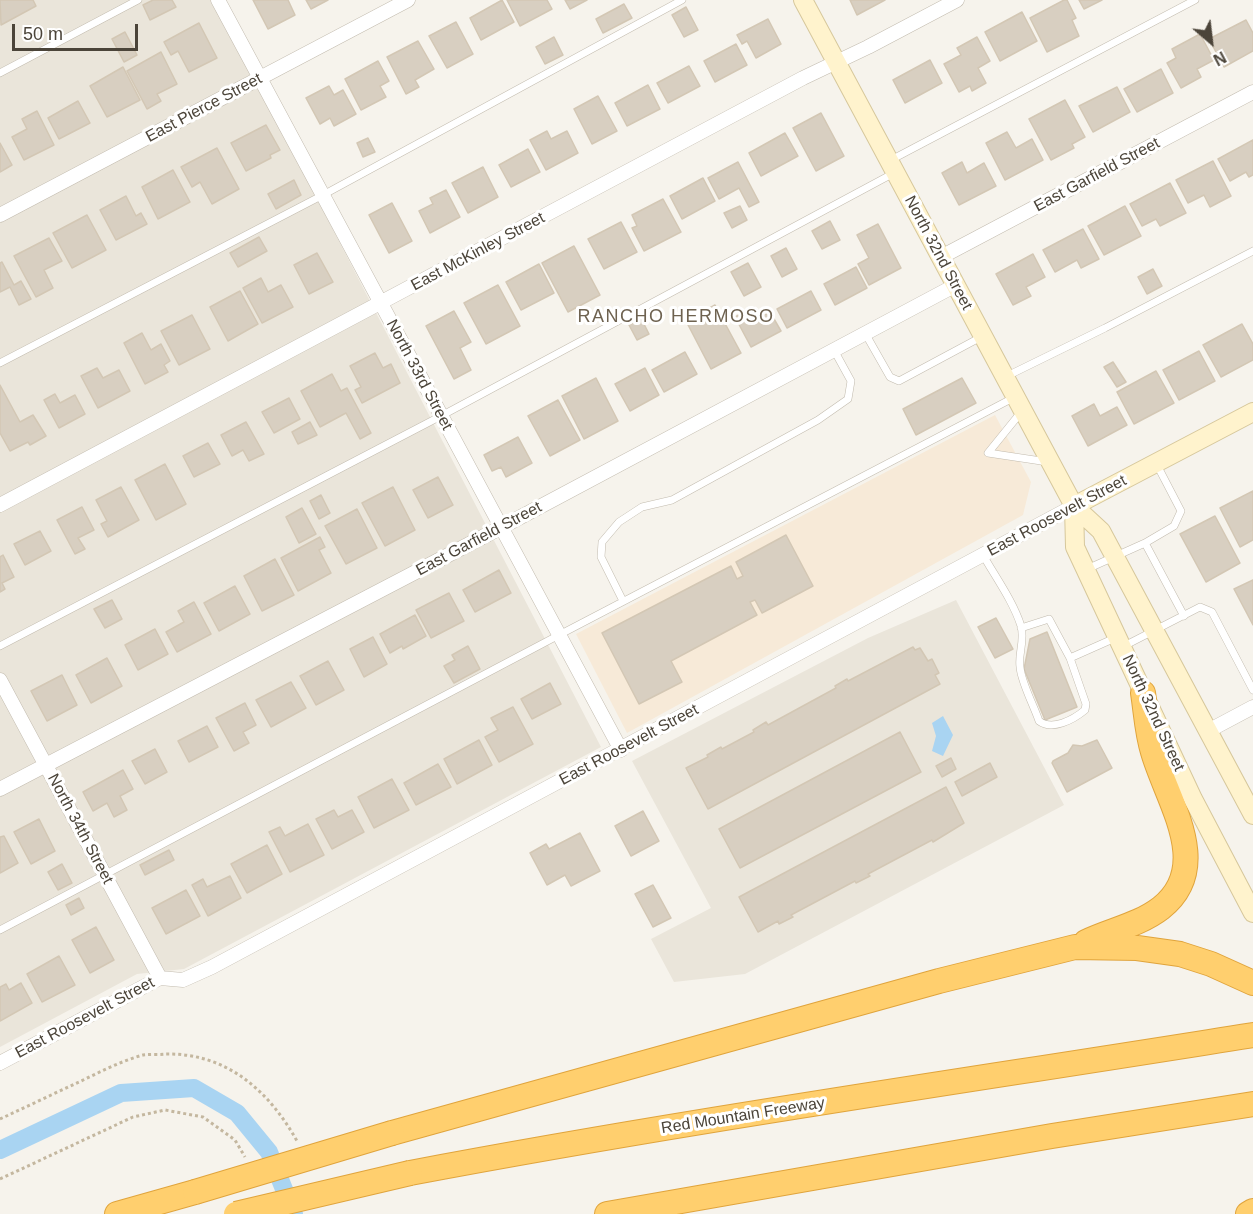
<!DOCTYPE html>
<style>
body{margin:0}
#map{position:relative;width:1253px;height:1214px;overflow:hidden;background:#f6f3ec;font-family:Arial,sans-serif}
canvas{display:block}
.north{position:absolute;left:1181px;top:12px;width:60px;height:60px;-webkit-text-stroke:4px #fff;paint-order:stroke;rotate:152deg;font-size:16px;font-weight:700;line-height:24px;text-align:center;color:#4b4439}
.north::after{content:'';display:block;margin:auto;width:21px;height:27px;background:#4b4439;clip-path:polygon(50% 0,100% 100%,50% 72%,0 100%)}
.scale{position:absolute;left:12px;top:24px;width:126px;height:27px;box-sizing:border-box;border:3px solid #4b4439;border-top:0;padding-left:8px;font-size:18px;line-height:21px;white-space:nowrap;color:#4b4439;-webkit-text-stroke:4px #fff;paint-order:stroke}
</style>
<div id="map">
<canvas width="1253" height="1214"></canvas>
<div class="north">N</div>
<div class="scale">50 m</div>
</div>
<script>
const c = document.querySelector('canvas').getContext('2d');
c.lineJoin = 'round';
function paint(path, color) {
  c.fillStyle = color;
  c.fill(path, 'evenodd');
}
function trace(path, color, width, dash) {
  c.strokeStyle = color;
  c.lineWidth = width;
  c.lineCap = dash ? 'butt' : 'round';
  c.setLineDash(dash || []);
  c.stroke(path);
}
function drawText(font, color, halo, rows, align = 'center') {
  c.font = font + ' Arial,sans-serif';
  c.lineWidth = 6;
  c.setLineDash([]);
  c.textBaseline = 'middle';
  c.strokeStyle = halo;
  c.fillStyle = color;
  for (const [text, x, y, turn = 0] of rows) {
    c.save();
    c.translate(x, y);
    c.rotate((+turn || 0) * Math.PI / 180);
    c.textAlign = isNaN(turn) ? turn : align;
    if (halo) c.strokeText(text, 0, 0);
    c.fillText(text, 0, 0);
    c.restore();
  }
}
paint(new Path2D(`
 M0,0h214l387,747 -417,222 -47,5 -137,73z
 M956,600l108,205 -319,169 -71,8 -23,-43 60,-31 -79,-147 236,-123z`), '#eae5da');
paint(new Path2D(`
 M995,415l36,67 -8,33 -396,218 -51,-99z`), '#f7ead8');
paint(new Path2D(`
 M943,716l10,19 -10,21 -11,-5 4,-15 -4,-13z`), '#a9d4f2');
trace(new Path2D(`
 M0,1150l121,-57 73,-5 43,25 32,39 25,62`), '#a9d4f2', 18);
const building = new Path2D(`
 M0,0h33l3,6 -35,19z
 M153,0h19l4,7 -26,13 -7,-15z
 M253,0h35l7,15 -27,14z
 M306,0h22l-17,9z
 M502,0l12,22 -33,18 -11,-22z
 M507,0h40l5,9 -32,17z
 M565,0h22l-17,9z
 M850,0h35l-28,15z
 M1064,0h3l9,18 -4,2 7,16 -32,16 -17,-34z
 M1079,0h23l-18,9z
 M624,4l8,14 -29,15 -7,-14z
 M686,7l12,23 -14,7 -12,-22z
 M1022,12l15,29 -37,20 -15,-29z
 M768,19l13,25 -25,14 -9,-17 -5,3 -5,-9z
 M1246,20l7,13v18l-29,16 -15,-28z
 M456,22l17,32 -26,14 -18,-32z
 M199,23l18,35 -28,14 -11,-21 -7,4 -7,-13z
 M125,32l12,23 -13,7 -12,-23z
 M1200,34l14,26 -17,9 4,8 -20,11 -14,-25 9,-5 -4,-9z
 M554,37l9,18 -18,9 -9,-17z
 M977,37l13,24 -12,7 8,15 -14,8 -2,-5 -11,6 -15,-28 17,-9 -4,-7z
 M418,41l16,28 -19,11 4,7 -13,7 -19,-37z
 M736,44l11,21 -32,17 -11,-21z
 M161,52l16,32 -20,10 4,7 -14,8 -20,-38z
 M930,60l12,23 -37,20 -12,-23z
 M378,61l11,20 -9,5 6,11 -25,13 -16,-31z
 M689,66l11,20 -32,17 -11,-20z
 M123,67l17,33 -33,17 -17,-31z
 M1161,69l12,24 -36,19 -13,-23z
 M648,85l12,24 -33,17 -12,-23z
 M329,86l5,9 9,-5 13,24 -22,12 -4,-8 -10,6 -14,-26z
 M1117,87l13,25 -37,20 -14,-26z
 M598,96l19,35 -25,13 -18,-35z
 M1065,100l20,37 -13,7 2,4 -23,12 -22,-41z
 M78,101l12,22 -31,16 -11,-21z
 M37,111l17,34 -30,15 -12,-23 15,-8 -5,-10z
 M821,113l23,43 -28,15 -23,-43z
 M266,125l14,25 -10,5 1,3 -25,13 -15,-28z
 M547,131l4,8 16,-8 11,22 -32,17 -16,-30z
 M1007,132l9,16 16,-9 11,21 -38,20 -19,-37z
 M785,133l13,23 -37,20 -12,-23z
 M368,138l7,14 -12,5 -6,-14z
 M1253,140v35l-4,2 -3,-5 -16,9 -12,-22z
 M0,143l12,22 -12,7z
 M217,148l22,41 -27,15 -12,-22 -8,5 -11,-20z
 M528,149l12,23 -29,15 -12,-22z
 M1213,161l18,35 -21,11 -6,-12 -16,8 -12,-23z
 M738,162l21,40 -10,5 -10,-19 -20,11 -11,-21z
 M962,162l5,11 17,-10 12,23 -37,19 -17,-32z
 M483,167l15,30 -30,16 -16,-30z
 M173,170l17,32 -32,17 -16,-32z
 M703,178l12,23 -33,18 -12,-23z
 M294,180l7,15 -25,14 -8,-15z
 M1170,183l16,30 -26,13 -4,-7 -14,7 -12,-22z
 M446,190l14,27 -30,16 -11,-22 14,-7 -3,-6z
 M126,196l10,20 5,-3 6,11 -31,16 -16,-30z
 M663,199l18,33 -37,19 -12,-23 5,-2 -5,-11z
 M392,203l20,38 -23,12 -20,-38z
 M740,206l7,14 -15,8 -8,-15z
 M1125,206l16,30 -37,19 -16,-29z
 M87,215l19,35 -34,18 -19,-35z
 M830,221l10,19 -18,9 -10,-18z
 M621,222l16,30 -33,17 -16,-30z
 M878,224l23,44 -32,17 -11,-21 11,-6 -12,-23z
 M1083,229l16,30 -18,9 -4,-8 -22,12 -12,-22z
 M259,237l8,14 -29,16 -8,-14z
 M49,238l13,23 -18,9 9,18 -17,9 -22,-41z
 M574,246l26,49 -32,17 -26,-49z
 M786,248l11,21 -15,8 -11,-21z
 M317,253l16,29 -24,12 -15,-29z
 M1033,254l12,23 -19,10 5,9 -18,9 -17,-31z
 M2,262l12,23 7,-4 10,18 -12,6 -9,-18 -10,5v-29z
 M748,263l13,24 -17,9 -13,-24z
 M539,264l15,29 -33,17 -15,-28z
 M856,267l11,21 -32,17 -11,-21z
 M1153,269l9,17 -15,8 -9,-17z
 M261,278l7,14 13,-7 12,22 -31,16 -19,-35z
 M498,285l22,41 -34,18 -22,-41z
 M240,291l18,33 -30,17 -18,-34z
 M811,291l10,19 -34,18 -10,-19z
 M715,305l26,48 -30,16 -25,-48z
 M754,307l6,10 10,-5 11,19 -30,16 -16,-30z
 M454,311l17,31 -11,6 11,22 -17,9 -28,-53z
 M192,315l18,34 -31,16 -18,-34z
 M641,318l8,16 -12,6 -8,-15z
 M1242,324l11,20v16l-32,17 -18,-32z
 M142,333l9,17 10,-6 9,17 -6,4 4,7 -23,12 -21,-41z
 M1199,351l16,30 -36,19 -16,-30z
 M685,352l12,22 -33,18 -12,-22z
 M375,353l8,15 8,-4 9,19 -38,20 -7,-13 6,-3 -11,-21z
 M1113,362l13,20 -9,5 -13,-20z
 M97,368l6,10 16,-8 11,21 -32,17 -17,-32z
 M645,368l14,27 -29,16 -15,-27z
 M1156,371l18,32 -40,21 -17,-32z
 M332,374l9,17 6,-3 24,45 -11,6 -14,-26 -26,14 -19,-36z
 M596,378l22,43 -34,18 -22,-43z
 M962,378l14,25 -60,32 -13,-26z
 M0,385l20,37 13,-7 13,21 -16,9 -2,-3 -18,9 -10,-18z
 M55,394l5,9 15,-8 10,19 -26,14 -15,-28z
 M289,398l11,21 -26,14 -12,-21z
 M558,400l22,40 -30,16 -22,-40z
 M1094,404l6,12 17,-9 10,18 -39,21 -16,-30z
 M246,422l18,32 -15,7 -6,-11 -11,6 -11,-21z
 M310,422l7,13 -19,9 -6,-12z
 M518,437l14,26 -26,14 -5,-10 -9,4 -8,-16z
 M208,443l12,21 -26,13 -11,-21z
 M165,464l21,40 -30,16 -21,-40z
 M438,477l15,28 -25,13 -15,-28z
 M121,487l18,33 -31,17 -7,-13 6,-3 -11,-21z
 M393,487l22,43 -30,16 -23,-43z
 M1253,491v49l-13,7 -20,-39z
 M321,495l9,18 -11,6 -9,-18z
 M82,507l12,23 -16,8 7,11 -10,5 -18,-34z
 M302,508l14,26 -17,9 -13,-26z
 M357,509l20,39 -31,16 -21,-38z
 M1215,516l25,47 -34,19 -26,-48z
 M40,531l11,20 -26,14 -11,-21z
 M786,535l27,51 -51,27 -7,-13 -5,2 7,13 -86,46 11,21 -43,22 -37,-71 129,-67 6,13 6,-3 -7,-14z
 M320,537l5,10 -6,3 12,23 -33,18 -17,-33z
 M3,555l11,22 -12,6 3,6 -5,3v-35z
 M275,559l19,36 -32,16 -18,-35z
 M499,570l12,23 -36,19 -12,-22z
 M1253,580v45l-19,-36z
 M235,586l15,28 -31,17 -15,-28z
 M449,593l15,28 -33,17 -15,-28z
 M112,600l10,19 -17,9 -11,-19z
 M194,602l17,32 -34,18 -11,-20 18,-10 -6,-11z
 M415,615l11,21 -23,13 -1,-3 -12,7 -10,-19z
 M996,618l17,31 -18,9 -17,-31z
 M155,629l13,25 -30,16 -13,-25z
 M1047,632l30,75 -32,13 -21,-51 6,-30z
 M373,637l14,27 -23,13 -14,-28z
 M468,646l12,23 -26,14 -10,-17 11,-6 -3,-5z
 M913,647l2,3 5,-2 8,13 4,-2 7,14 -4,2 5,9 -232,125 -22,-41 22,-11 -1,-2 14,-8 1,2 32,-17 -1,-2 13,-8 2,3 68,-37 -1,-2 12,-7 1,2z
 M107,658l15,28 -31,17 -15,-28z
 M328,661l16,29 -28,15 -16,-29z
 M62,675l15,30 -30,16 -16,-30z
 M291,682l15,26 -35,19 -15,-27z
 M550,683l11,21 -29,15 -11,-20z
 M245,703l11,22 -13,7 6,11 -15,8 -18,-33z
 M513,707l20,37 -34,18 -14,-25 13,-7 -7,-12z
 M207,726l11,21 -29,15 -11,-21z
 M900,732l21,40 -181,96 -21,-39z
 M479,740l13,25 -35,19 -13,-25z
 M1097,740l15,28 -45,24 -15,-29 1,-2 15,-8 5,-8 9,1z
 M155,749l12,23 -22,12 -13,-23z
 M951,758l5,11 -14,8 -6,-11z
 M990,763l7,14 -35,19 -7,-14z
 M438,764l13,23 -35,18 -12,-22z
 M123,770l10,19 -13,7 7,14 -13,7 -7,-14 -14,8 -10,-19z
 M392,779l17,31 -35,18 -16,-31z
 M946,787l18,36 -31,19 -1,-2 -64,34 2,2 -14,7 -1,-2 -64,34 2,2 -14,7 -1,-3 -20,11 -19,-35z
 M334,810l4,7 14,-7 12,22 -32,17 -16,-30z
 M643,811l16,30 -28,15 -16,-30z
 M39,819l16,32 -24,13 -17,-32z
 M308,824l16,31 -34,17 -21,-40 11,-5 5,9z
 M580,833l20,38 -29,15 -6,-11 -18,10 -17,-32 16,-9 3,5z
 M4,836l14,27 -18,10v-36z
 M267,845l15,29 -35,19 -16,-29z
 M169,850l5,10 -29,15 -5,-10z
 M62,864l10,19 -14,7 -10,-18z
 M230,876l11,22 -33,18 -16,-31 11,-6 4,8z
 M653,885l18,33 -18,9 -18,-33z
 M186,890l14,26 -34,18 -14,-26z
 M79,898l5,10 -13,7 -5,-10z
 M96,927l18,33 -24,13 -18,-33z
 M59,956l16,29 -33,17 -15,-28z
 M21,983l11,20 -32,18v-34l6,-3 3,6z`);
paint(building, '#d8cfc1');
trace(building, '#d3c7b4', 1.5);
const lane = new Path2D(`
 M0,73l138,-73
 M889,161l306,-161
 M865,333l25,44 9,4 84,-45
 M0,363l323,-168 359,-195
 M1005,377l100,-49 148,-77
 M1022,411l-34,42 60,9
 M1145,543l39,73
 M983,555c13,23 30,46 38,71 4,15 -3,27 -1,41 1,15 14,39 19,54 13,10 34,-1 46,-11l1,-6 -16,-46 45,-20
 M1087,569l58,-26 29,-17 7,-15 -25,-48
 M623,601l-22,-44 1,-15 17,-20 23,-15 30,-7 146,-80 30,-21 3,-18 -17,-31
 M1021,628l28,-9 21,39
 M0,646l441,-230 453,-243
 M1124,646l76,-39 12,5 41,78
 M0,930l559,-295 454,-237`);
const street = new Path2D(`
 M218,0l403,750
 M0,215l408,-215
 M941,257l312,-165
 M0,505l803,-427 65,-31 89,-47
 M0,680l160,298
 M1208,731l45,-24
 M0,789l500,-261 456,-243
 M0,1063l160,-85 23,2 29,-13 862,-461`);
const secondary = new Path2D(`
 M803,0l271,506 27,25 152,284
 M1074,506l1,41 118,252 60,114
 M1074,506l179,-94`);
const highway = new Path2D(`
 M1086,942c25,-12 53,-17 75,-34 53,-42 6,-107 -8,-156 -6,-19 -7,-40 -10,-59
 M392,1133l547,-152 136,-34 62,1 43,6 31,10 42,19
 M410,1173c280,-53 562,-93 843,-138
 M117,1214l78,-22
 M607,1214l445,-78 201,-32
 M1248,1214l5,-3`);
trace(lane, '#c2bbae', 8);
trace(street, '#c2bbae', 15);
trace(secondary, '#d6c79b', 20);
trace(highway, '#e0a43c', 26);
trace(new Path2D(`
 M0,1119c26,-12 53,-25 79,-37 21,-10 42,-21 64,-27 7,-1 16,0 23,-1 61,-1 103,37 131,87
 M0,1179l133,-62 32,-7 38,7 32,23 10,17`), '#c4b79f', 3, [3, 3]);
trace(lane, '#fff', 7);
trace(street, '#fff', 14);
trace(secondary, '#fff3cd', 18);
trace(highway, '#ffcf6e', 24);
const highwayBridge = new Path2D(`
 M195,1192l197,-59
 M236,1214l174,-41`);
trace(highwayBridge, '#e0a43c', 26, []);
trace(highwayBridge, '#ffcf6e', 24);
drawText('16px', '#4b4439', '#fff', [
 ["East Pierce Street",204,108,-28],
 ["East Garfield Street",1097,175,-28],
 ["East McKinley Street",478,252,-28],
 ["North 32nd Street",938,253,62],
 ["North 33rd Street",419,375,62],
 ["East Roosevelt Street",1057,516,-28],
 ["East Garfield Street",479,539,-28],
 ["North 32nd Street",1153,713,65],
 ["East Roosevelt Street",629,745,-28],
 ["North 34th Street",80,829,62],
 ["East Roosevelt Street",85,1018,-28],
 ["Red Mountain Freeway",743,1116,-9]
]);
c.letterSpacing = '1.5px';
drawText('18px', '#6e6250', '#fff', [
 ["RANCHO HERMOSO",676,317]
]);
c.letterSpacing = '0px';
</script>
